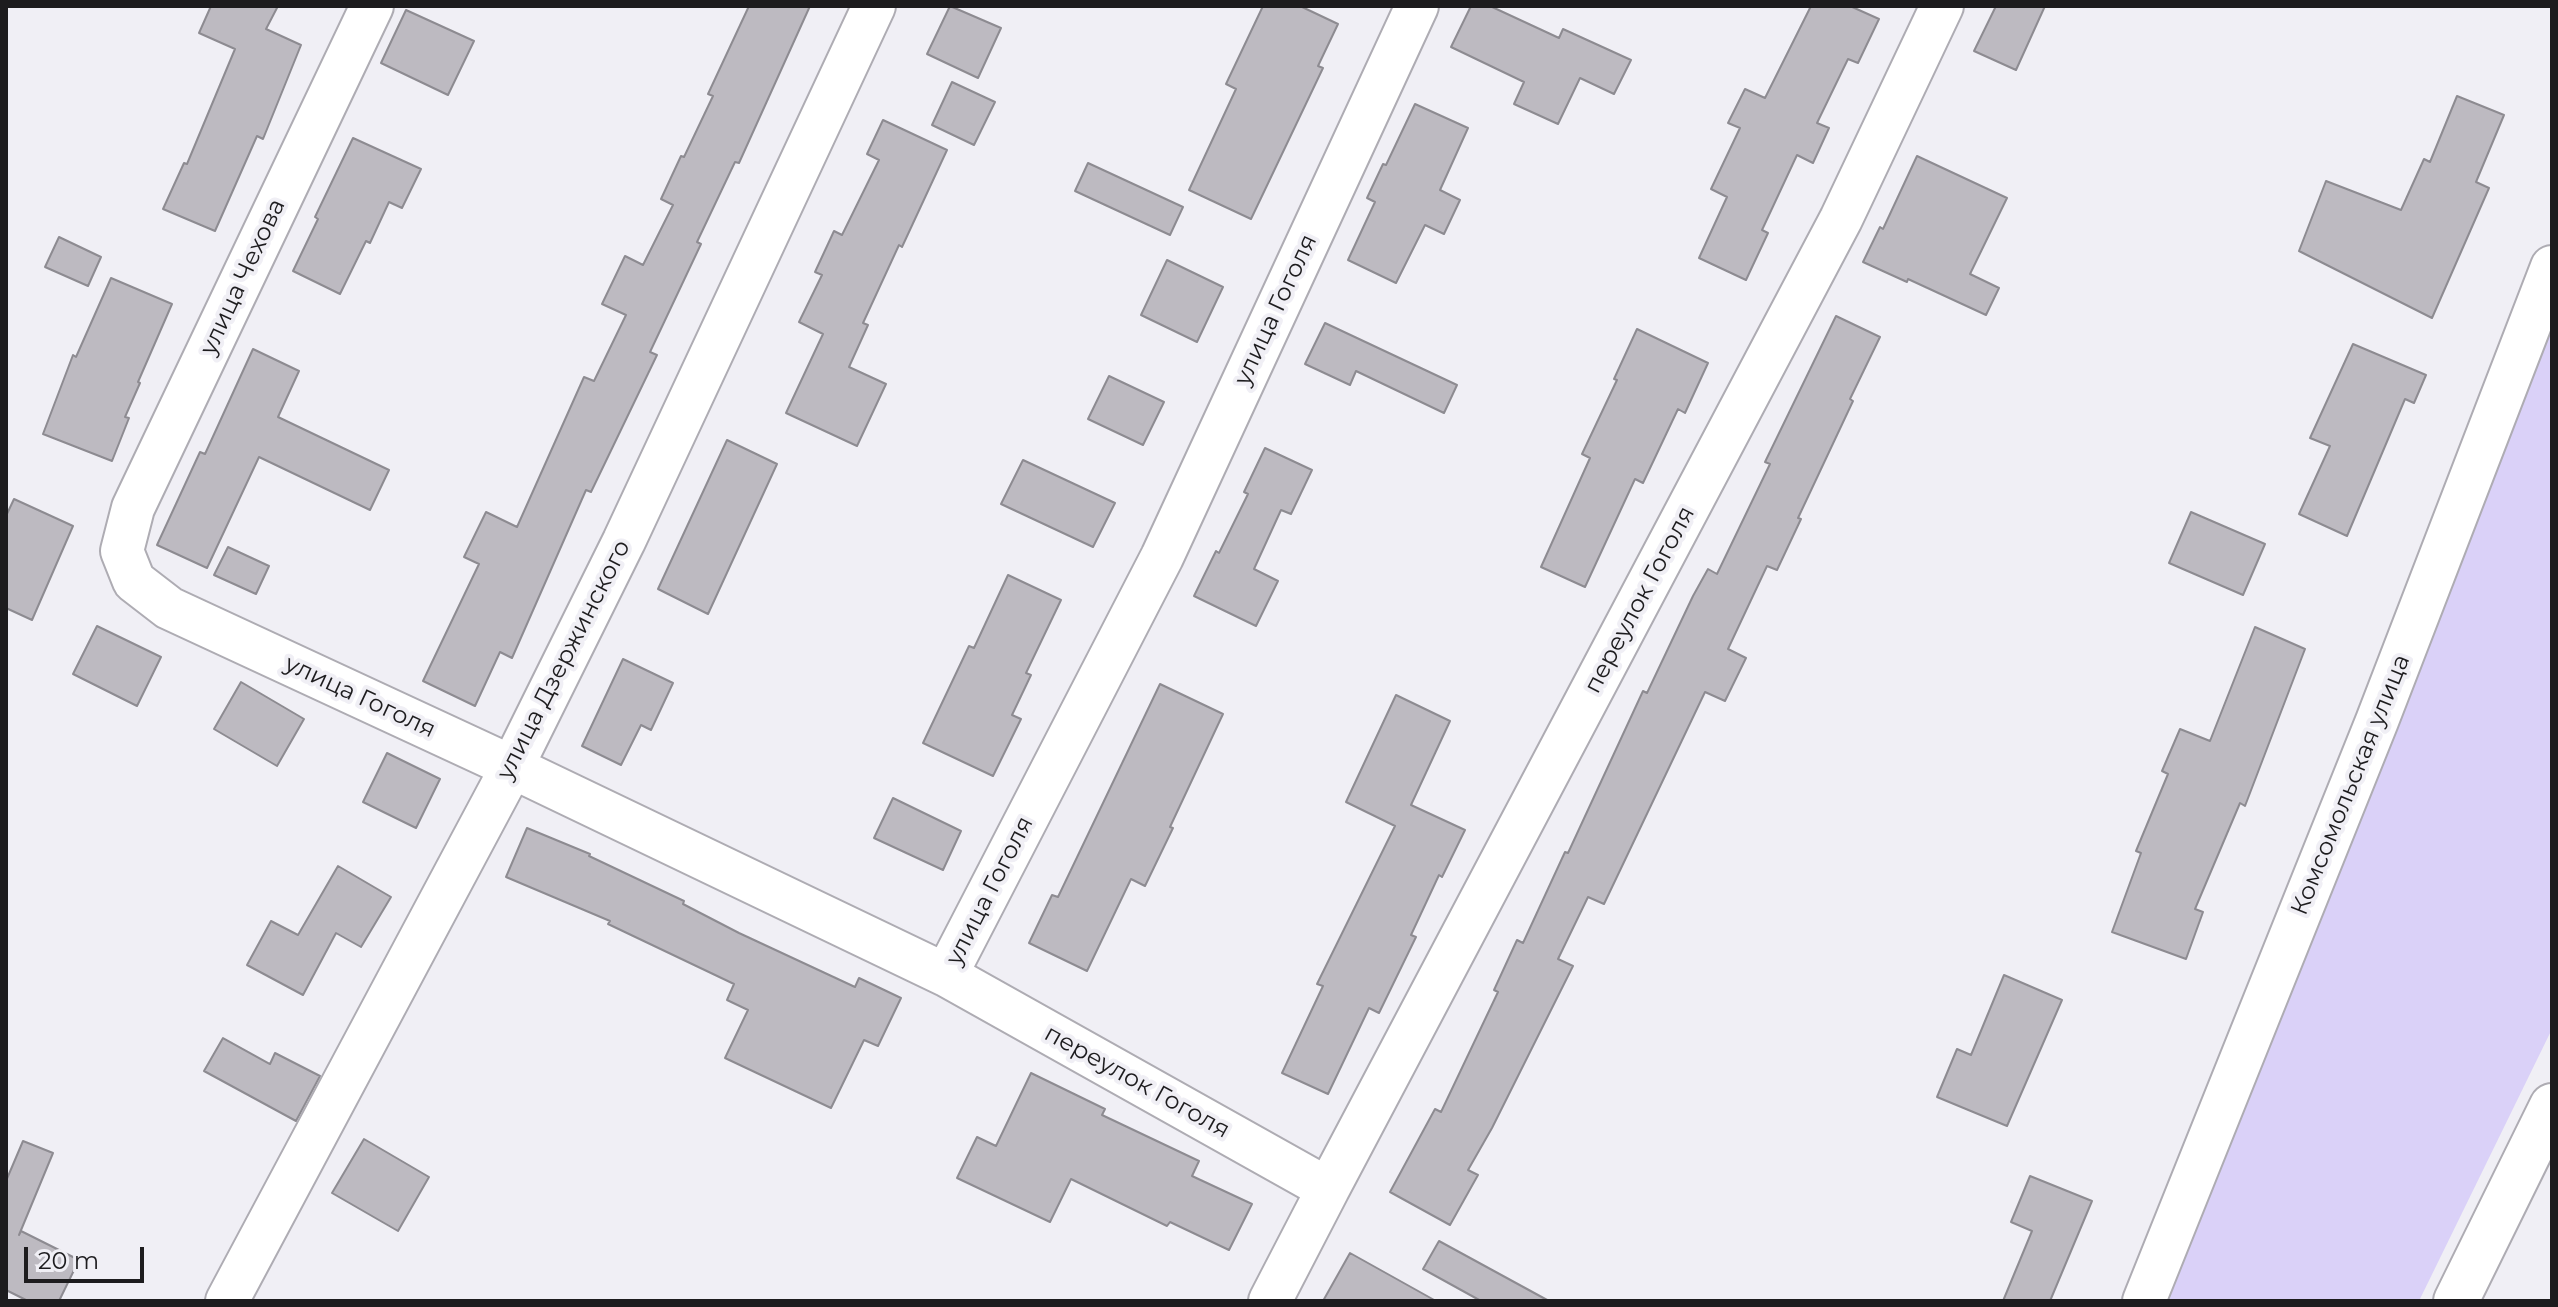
<!DOCTYPE html>
<meta charset="utf-8">
<style>
body{margin:0}
#map{position:relative;width:2558px;height:1307px;overflow:hidden;background:#f0eff5;font-family:Montserrat,sans-serif}
canvas{display:block}
.frame{position:absolute;inset:0;border:8px solid #1d1c1e;pointer-events:none}
.scale{position:absolute;left:24px;top:1247px;width:120px;height:36px;box-sizing:border-box;border:4px solid #1d1c1e;border-top:0;padding-left:10px;font-size:24px;line-height:28px;white-space:nowrap;color:#1d1c1e;-webkit-text-stroke:6px #f0eff5;paint-order:stroke}
</style>
<div id="map">
<canvas width="2558" height="1307"></canvas>
<div class="frame"></div>
<div class="scale">20 m</div>
</div>
<script>
const c = document.querySelector('canvas').getContext('2d');
c.lineJoin = 'round';
function paint(path, color) {
  c.fillStyle = color;
  c.fill(path, 'evenodd');
}
function trace(path, color, width, dash) {
  c.strokeStyle = color;
  c.lineWidth = width;
  c.lineCap = dash ? 'butt' : 'round';
  c.setLineDash(dash || []);
  c.stroke(path);
}
function drawText(font, color, halo, rows, align = 'center') {
  c.font = font + ' Montserrat,sans-serif';
  c.lineWidth = 8;
  c.setLineDash([]);
  c.textBaseline = 'middle';
  c.strokeStyle = halo;
  c.fillStyle = color;
  for (const [text, x, y, turn = 0] of rows) {
    c.save();
    c.translate(x, y);
    c.rotate((+turn || 0) * Math.PI / 180);
    c.textAlign = isNaN(turn) ? turn : align;
    if (halo) c.strokeText(text, 0, 0);
    c.fillText(text, 0, 0);
    c.restore();
  }
}
paint(new Path2D(`
 M2552,292v737l-133,272h-263z`), '#dad1f8');
const building = new Path2D(`
 M211,6h67l-12,23 35,16 -38,94 -6,-3 -42,95 -52,-22 21,-46 3,1 48,-115 -36,-16z
 M749,6h61l-71,157 -4,-1 -38,80 4,2 -51,108 7,3 -66,137 -5,-2 -74,168 -12,-6 -25,54 -52,-25 56,-117 -15,-7 22,-45 31,15 67,-150 10,4 32,-66 -24,-11 23,-48 18,9 30,-60 -12,-6 20,-43 3,1 29,-61 -5,-2z
 M950,6l51,22 -23,50 -51,-24z
 M1263,6h37l38,18 -20,42 5,2 -72,151 -62,-29 47,-101 -10,-5z
 M1471,6h19l69,32 4,-9 68,31 -17,34 -34,-16 -22,46 -44,-20 10,-22 -73,-35z
 M1811,6h39l29,13 -21,44 -10,-4 -31,64 12,5 -16,35 -16,-8 -35,75 6,3 -22,47 -47,-22 28,-61 -16,-8 29,-61 -12,-5 17,-34 20,9z
 M1996,6h49l-29,64 -42,-19z
 M406,10l68,31 -26,54 -67,-32z
 M952,82l43,20 -21,43 -42,-20z
 M2457,96l47,19 -28,67 13,6 -57,130 -133,-67 27,-70 75,29 23,-51 6,3z
 M1415,104l53,24 -28,62 20,10 -16,34 -19,-9 -29,58 -48,-23 27,-58 -8,-4 16,-34 3,1z
 M883,120l64,30 -45,97 -3,-2 -36,78 5,2 -19,42 37,17 -29,62 -71,-33 37,-79 -24,-12 23,-47 -7,-3 19,-41 8,4 37,-75 -12,-6z
 M353,138l68,31 -19,39 -13,-6 -19,41 -4,-2 -26,53 -47,-23 25,-52 -3,-2z
 M1917,156l90,42 -37,76 29,14 -13,27 -78,-36 -1,3 -44,-20 17,-35 3,2z
 M1088,163l95,44 -13,28 -95,-44z
 M59,237l42,20 -13,29 -43,-19z
 M1167,260l56,27 -26,55 -56,-27z
 M111,278l61,26 -34,78 2,1 -15,34 4,1 -17,43 -69,-27 30,-79 3,2z
 M1836,316l44,21 -30,62 3,2 -55,117 3,1 -24,51 -10,-4 -39,83 18,9 -21,43 -20,-9 -101,212 -16,-7 -30,62 15,7 -81,162 -24,42 10,5 -28,50 -60,-33 45,-83 6,3 57,-120 -4,-2 23,-50 6,3 42,-91 3,1 75,-162 4,2 46,-97 15,-27 9,5 53,-110 -5,-2z
 M1325,323l132,62 -13,28 -88,-42 -6,14 -45,-21z
 M1637,329l71,34 -23,50 -7,-4 -35,74 -8,-4 -50,108 -44,-20 49,-109 -8,-4 35,-74 -3,-1z
 M2353,344l73,31 -12,28 -9,-4 -58,137 -48,-22 31,-68 -20,-8z
 M253,349l46,22 -21,46 111,53 -19,40 -111,-53 -52,111 -50,-23 43,-93 5,2z
 M1109,376l55,26 -21,43 -55,-26z
 M727,440l50,24 -69,150 -50,-25z
 M1265,448l47,22 -21,44 -10,-4 -27,59 24,12 -22,45 -62,-30 22,-45 3,2 29,-59 -4,-2z
 M1023,460l92,43 -22,44 -92,-43z
 M14,499l59,27 -41,94 -26,-12v-92z
 M2191,512l74,32 -22,51 -74,-32z
 M228,547l41,19 -13,28 -42,-19z
 M1008,575l53,25 -35,73 5,2 -19,40 9,4 -28,57 -70,-33 46,-97 5,2z
 M97,626l64,31 -24,49 -64,-32z
 M2255,627l50,22 -60,157 -5,-3 -45,106 8,3 -17,47 -74,-27 29,-79 -5,-2 32,-77 -6,-3 18,-42 30,12z
 M623,659l50,24 -22,47 -10,-5 -20,40 -39,-19z
 M241,682l63,37 -27,47 -63,-37z
 M1160,684l63,30 -53,113 3,1 -28,58 -14,-7 -44,92 -58,-28 23,-48 6,2z
 M1396,695l54,26 -39,84 54,25 -23,47 -3,-2 -28,60 5,2 -37,76 -10,-5 -41,86 -46,-21 41,-87 -6,-2 78,-158 -49,-24z
 M387,753l53,26 -24,49 -53,-26z
 M893,798l68,33 -18,39 -69,-32z
 M527,828l63,26 -1,2 95,45 -1,3 56,29 116,54 4,-9 42,20 -23,48 -14,-6 -33,68 -106,-50 23,-48 -21,-10 7,-16 -126,-60 2,-3 -104,-44z
 M338,866l53,31 -30,50 -25,-14 -33,62 -56,-30 24,-44 27,14z
 M2004,975l58,25 -55,126 -70,-29 20,-48 14,6z
 M223,1038l47,26 5,-11 45,23 -24,45 -92,-50z
 M1031,1073l74,36 -3,6 97,46 -7,15 60,28 -23,46 -59,-28 -3,4 -96,-47 -21,43 -93,-44 20,-41 19,9z
 M364,1139l65,38 -31,54 -66,-38z
 M23,1141l30,12 -34,82 2,-4 58,29 -20,41h-31l-22,-11v-109z
 M2030,1176l62,25 -42,100h-47l29,-70 -21,-9z
 M1439,1241l110,60h-68l-58,-32z
 M1350,1253l86,48h-113z`);
paint(building, '#bdbac1');
trace(building, '#8d8b91', 2);
const street = new Path2D(`
 M372,6l-239,502 -11,43 12,30 35,27 343,159 434,208 216,-418 255,-551
 M946,975l382,214 513,-970 101,-213
 M227,1301l285,-534 112,-226 250,-535
 M1270,1301l58,-112
 M2144,1301l233,-580 175,-454`);
const secondary = new Path2D(`
 M2456,1301l96,-195`);
trace(street, '#aeacb3', 46);
trace(secondary, '#aeacb3', 48);
trace(street, '#fff', 42);
trace(secondary, '#fff', 44);
drawText('24px', '#1d1c1e', '#f0eff5', [
 ["улица Чехова",243,277,-65],
 ["улица Гоголя",1276,310,-65],
 ["переулок Гоголя",1640,600,-62],
 ["улица Дзержинского",564,660,-63],
 ["улица Гоголя",360,697,25],
 ["Комсомольская улица",2351,785,-68],
 ["улица Гоголя",990,891,-63],
 ["переулок Гоголя",1137,1082,29]
]);
</script>
